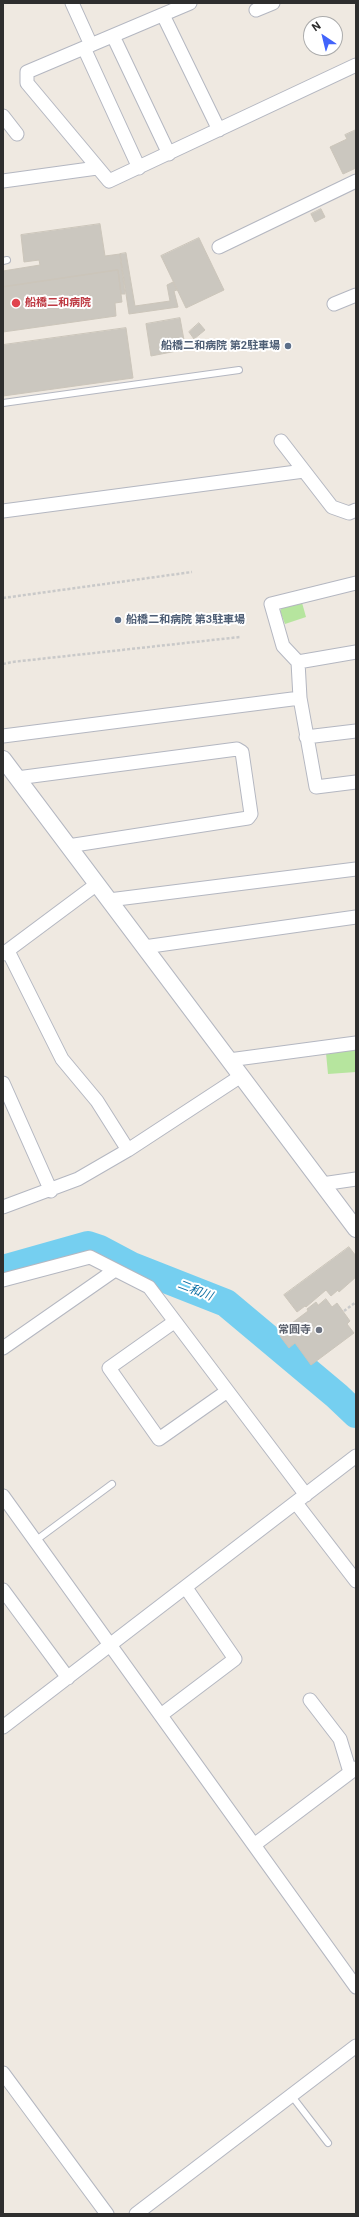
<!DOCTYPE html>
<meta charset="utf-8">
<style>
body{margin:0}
#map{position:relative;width:359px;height:2217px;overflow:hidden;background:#efe9e1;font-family:Roboto,sans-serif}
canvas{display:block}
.frame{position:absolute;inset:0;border:4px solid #2e2e2e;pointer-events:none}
.north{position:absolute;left:303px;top:16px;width:40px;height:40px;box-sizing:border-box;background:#fff;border:1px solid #ababab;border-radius:50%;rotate:325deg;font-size:11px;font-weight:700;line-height:16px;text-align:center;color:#2e2e2e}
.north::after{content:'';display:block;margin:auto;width:14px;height:18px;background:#4264fb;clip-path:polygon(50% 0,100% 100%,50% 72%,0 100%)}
</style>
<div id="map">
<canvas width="359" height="2217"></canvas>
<div class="frame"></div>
<div class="north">N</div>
</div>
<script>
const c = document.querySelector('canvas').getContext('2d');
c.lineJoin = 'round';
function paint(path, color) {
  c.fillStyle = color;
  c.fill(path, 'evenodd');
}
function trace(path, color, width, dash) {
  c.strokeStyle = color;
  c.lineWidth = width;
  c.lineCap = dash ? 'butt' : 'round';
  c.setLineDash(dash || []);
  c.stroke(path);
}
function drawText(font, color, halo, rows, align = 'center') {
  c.font = font + ' Roboto,"Noto Sans JP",sans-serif';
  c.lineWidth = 4;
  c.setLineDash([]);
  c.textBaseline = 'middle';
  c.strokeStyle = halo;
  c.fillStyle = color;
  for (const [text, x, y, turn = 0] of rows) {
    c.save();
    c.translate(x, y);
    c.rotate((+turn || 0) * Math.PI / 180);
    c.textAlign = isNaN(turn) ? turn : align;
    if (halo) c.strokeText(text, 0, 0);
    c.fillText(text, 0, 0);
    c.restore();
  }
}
paint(new Path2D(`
 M301,599l5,18 -21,7 -5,-13 4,-6z
 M356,1049v23l-28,2 -2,-21z`), '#b6e59e');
trace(new Path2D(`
 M3,1269l85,-24 12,4 32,17 94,37 111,93 19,18`), '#75cff0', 28);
const building = new Path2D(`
 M356,130v38l-13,6 -13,-27 17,-8 -2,-4z
 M321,209l4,8 -10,5 -4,-8z
 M100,224l5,32 15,-2 5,40h-4l-3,-24 -115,17v-16l37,-6 -1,-5 -15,2 -3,-27z
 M199,238l25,52 -38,18 -25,-52z
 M126,253l9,53 35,-5 -3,-16 6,-3 4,8 -3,1 4,16 -49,7 -9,-60z
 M118,270l4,32 -7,1 1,13 -113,16v-45z
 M180,318l4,22 -3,1 1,9 -31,6 -5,-32z
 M199,323l6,7 -11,9 -5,-7z
 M126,328l7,50 -130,18v-51z
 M349,1247l7,9v21l-17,15 -1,-2 -7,6 -5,-6 -20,17 -1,-1 -8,6 -13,-17z
 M326,1299l6,8 5,-4 13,18 -3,3 7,9 -43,32 -16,-22 -6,5 -9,-12 2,-1 -2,-3 28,-21 -1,-2 9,-7 2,3z`);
paint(building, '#cbc7bf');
trace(building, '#cbc5ba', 1);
const service = new Path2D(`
 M3,261l4,-1
 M3,403l236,-33
 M35,1541l77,-57
 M291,2095l37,48`);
const minor = new Path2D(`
 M72,3l19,42
 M190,3l-163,69v11l82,98 247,-116
 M256,10l17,-7
 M163,15l56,115
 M113,36l56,118
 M84,48l55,120
 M3,116l14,18
 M3,181l94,-13
 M219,247l137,-66
 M334,304l22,-9
 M281,441l51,66 17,6 7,-3
 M3,511l301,-40
 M298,662l58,-10
 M300,698l-2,-36 -15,-16 -12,-42 85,-21
 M3,736l297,-38 16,89 40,-5
 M306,737l50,-6
 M17,778l220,-29 5,3 9,62 -3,4 -180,28
 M109,900l247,-31
 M144,947l212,-30
 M8,951l54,108 35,42 31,49
 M3,954l94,-70
 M229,1060l127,-17
 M3,1083l48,108
 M322,1184l34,-5
 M3,1207l75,-28 50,-29 113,-74
 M3,1280l87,-23 59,30 157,208
 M174,1322l-65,46 50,71 67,-47
 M3,1348l112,-78
 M3,1496l353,491
 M296,1503l60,78
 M3,1590l65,88
 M310,1700l30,39 10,33
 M161,1715l74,-56 -49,-71
 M3,1727l353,-271
 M254,1845l102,-77
 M3,2073l104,141
 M136,2214l220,-168`);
const tertiary = new Path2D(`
 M3,759l353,470`);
trace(service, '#b4b7c1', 8);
trace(minor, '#b4b7c1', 15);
trace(tertiary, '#b4b7c1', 18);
trace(new Path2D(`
 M3,598l189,-26
 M3,664l9,-2 228,-25
 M344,1311l12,-9`), '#c9c9c9', 2.5, [3, 2]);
trace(service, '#fff', 6);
trace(minor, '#fff', 13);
trace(tertiary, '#fff', 16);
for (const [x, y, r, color] of [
 [16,303,5,"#e0444e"],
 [288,346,4,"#5c6f8a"],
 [118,620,4,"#5c6f8a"],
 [319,1330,4,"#6b7280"]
]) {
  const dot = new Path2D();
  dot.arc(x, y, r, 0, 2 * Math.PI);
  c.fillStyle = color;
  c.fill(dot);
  trace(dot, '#fff', 1.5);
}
drawText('bold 11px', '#be3a42', '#fff', [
 ["船橋二和病院",25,303]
], 'left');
drawText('bold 11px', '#4e5e75', '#fff', [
 ["船橋二和病院 第2駐車場",280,346],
 ["船橋二和病院 第3駐車場",126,620,"left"]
], 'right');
drawText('bold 11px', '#5b616d', '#fff', [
 ["常圓寺",311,1330]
], 'right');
drawText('italic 12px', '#0d6fa3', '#fff', [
 ["二和川",195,1291,21]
]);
</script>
